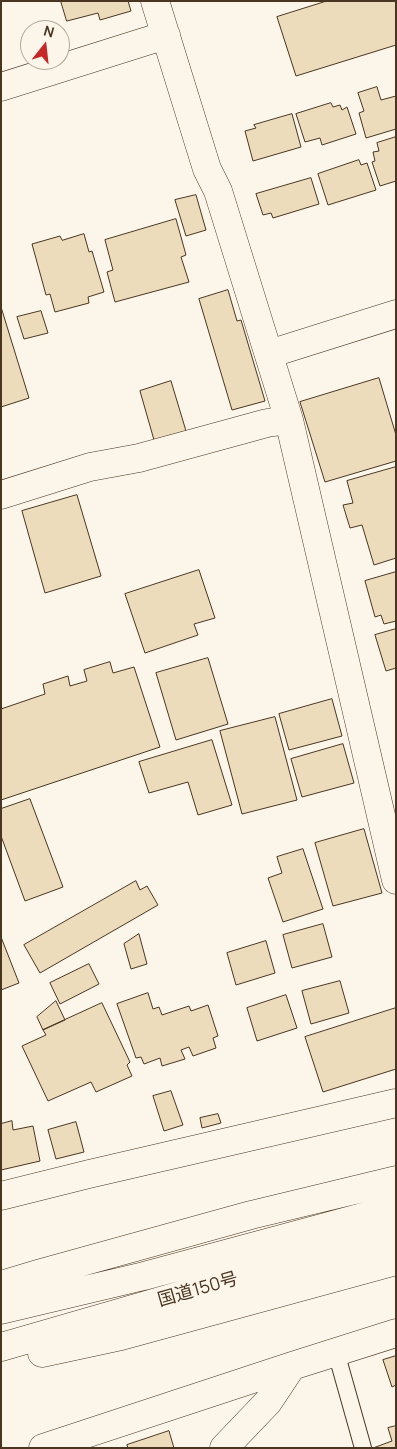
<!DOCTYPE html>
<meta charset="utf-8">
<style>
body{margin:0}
#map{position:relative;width:397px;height:1449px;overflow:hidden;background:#fbf6e9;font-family:Manrope,sans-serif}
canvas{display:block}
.frame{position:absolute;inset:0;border:2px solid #4a3520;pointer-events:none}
.north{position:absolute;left:20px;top:20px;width:50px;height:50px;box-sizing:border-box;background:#fbf6e9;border:1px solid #b4a999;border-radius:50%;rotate:16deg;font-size:14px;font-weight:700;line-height:20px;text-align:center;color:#4a3520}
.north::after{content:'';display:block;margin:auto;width:18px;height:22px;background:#c62828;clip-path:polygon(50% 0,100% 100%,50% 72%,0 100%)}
</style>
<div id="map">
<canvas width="397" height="1449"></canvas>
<div class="frame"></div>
<div class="north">N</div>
</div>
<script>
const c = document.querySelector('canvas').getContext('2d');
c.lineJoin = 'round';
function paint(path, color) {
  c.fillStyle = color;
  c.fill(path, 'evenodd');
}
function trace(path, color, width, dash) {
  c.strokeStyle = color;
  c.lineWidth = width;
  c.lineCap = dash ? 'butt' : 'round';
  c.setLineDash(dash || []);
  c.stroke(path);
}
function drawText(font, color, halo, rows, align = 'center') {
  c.font = font + ' Manrope,"Noto Sans JP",sans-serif';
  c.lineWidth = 4;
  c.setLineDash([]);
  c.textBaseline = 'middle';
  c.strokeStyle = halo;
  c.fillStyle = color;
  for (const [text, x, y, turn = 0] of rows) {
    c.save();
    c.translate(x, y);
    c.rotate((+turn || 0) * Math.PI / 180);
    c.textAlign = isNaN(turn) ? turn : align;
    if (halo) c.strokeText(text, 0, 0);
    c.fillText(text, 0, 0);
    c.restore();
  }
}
const building = new Path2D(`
 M61,1h67l3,10 -31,9 -2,-7 -31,8z
 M327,1h69v44l-100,31 -19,-59z
 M377,87l4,13 15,-4v33l-30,9 -7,-25 5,-2 -6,-18z
 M331,103l2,4 7,-2 2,5 5,-3 9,27 -34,11 -2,-7 -15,4 -9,-28z
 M292,114l9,33 -48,14 -8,-30 11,-3 -2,-3z
 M396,137v44l-16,5 -8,-24 3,-1 -2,-9 6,-1 -2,-8z
 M359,160l2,5 6,-2 9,27 -48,15 -10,-31z
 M311,178l8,26 -46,14 -2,-5 -8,2 -7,-21z
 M196,195l10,35 -20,6 -11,-36z
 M176,219l10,36 -5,2 8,25 -74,20 -8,-30 6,-2 -8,-30z
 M84,234l5,18 3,-1 12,41 -16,5 1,6 -34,9 -5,-18 -4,1 -14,-51 28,-8 2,4z
 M228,290l9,31 4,-1 24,81 -33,9 -33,-111z
 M1,307l28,91 -28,9z
 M41,311l7,22 -24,6 -7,-22z
 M379,378l17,57v26l-71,21 -25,-80z
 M171,381l15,50 -32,9 -14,-49z
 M396,467v91l-22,7 -12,-40 -12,3 -7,-23 10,-2 -6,-22z
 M77,495l24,81 -56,17 -23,-82z
 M199,570l16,48 -21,6 4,11 -53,18 -20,-59z
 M396,572v49l-12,3 -3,-9 -6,2 -10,-36z
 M396,629v39l-10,3 -11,-36z
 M208,658l20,66 -52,16 -20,-67z
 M110,662l3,11 21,-6 26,80 -159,53v-91l44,-15 -2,-10 25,-8 2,10 17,-5 -3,-11z
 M332,699l10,37 -53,14 -10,-36z
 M275,717l22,83 -55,14 -22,-83z
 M212,740l20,65 -34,10 -10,-33 -39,11 -10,-31z
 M343,744l11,39 -52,14 -11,-38z
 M30,799l33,88 -38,14 -24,-65v-27z
 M364,829l18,64 -49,13 -18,-63z
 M303,849l20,60 -40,13 -15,-44 14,-5 -5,-16z
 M136,881l4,9 7,-4 11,19 -118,68 -16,-28z
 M323,924l9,33 -40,11 -9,-33z
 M139,934l8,30 -16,5 -7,-25z
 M1,937l18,46 -18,7z
 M266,941l9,32 -39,12 -9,-32z
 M89,964l10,20 -39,20 -10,-21z
 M340,981l9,32 -38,11 -9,-33z
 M148,993l5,16 6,-2 3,8 27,-9 2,5 17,-6 10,31 -5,2 3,10 -23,8 -4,-9 -8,3 4,9 -23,7 -2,-8 -16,6 -3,-7 -5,1 -19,-54z
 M286,995l11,33 -40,13 -10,-33z
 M56,1001l9,19 -22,10 -6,-13z
 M102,1003l28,59 -3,3 5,11 -36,16 -5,-10 -43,19 -26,-55 24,-11 -3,-5z
 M396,1008v61l-73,23 -18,-55z
 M171,1091l12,34 -19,6 -11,-35z
 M218,1114l3,9 -19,5 -2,-10z
 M12,1121l1,9 20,-4 7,35 -39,9v-46z
 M76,1122l8,30 -28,7 -8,-29z
 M396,1356v29l-4,2 -9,-27z
 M396,1426v22h-23l19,-7 -4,-13z
 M169,1431l5,17h-46l-1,-3z`);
paint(building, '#ecdcbc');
trace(building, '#4a3520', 1);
const lane = new Path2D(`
 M336,1352l27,96`);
const street = new Path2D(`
 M155,1l52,168 11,22 71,229 107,460
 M1,87l165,-52
 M269,354l127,-40
 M1,495l89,-28 49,-9 128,-35 22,-3
 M1,1196l88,-22 307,-71
 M43,1448l249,-82 104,-33
 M224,1448l44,-46 24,-36`);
const highway = new Path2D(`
 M1,1285l37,-11 213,-59 145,-35
 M1,1310l143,-34 252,-68
 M1,1347l395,-114
 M42,1353l79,-17 275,-75`);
trace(lane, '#4a3520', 18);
trace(street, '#4a3520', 29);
trace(highway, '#4a3520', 29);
trace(lane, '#fbf6e9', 16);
trace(street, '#fbf6e9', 28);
trace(highway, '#fbf6e9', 28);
drawText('18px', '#4a3520', '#fbf6e9', [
 ["国道150号",198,1290,-16]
]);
</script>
